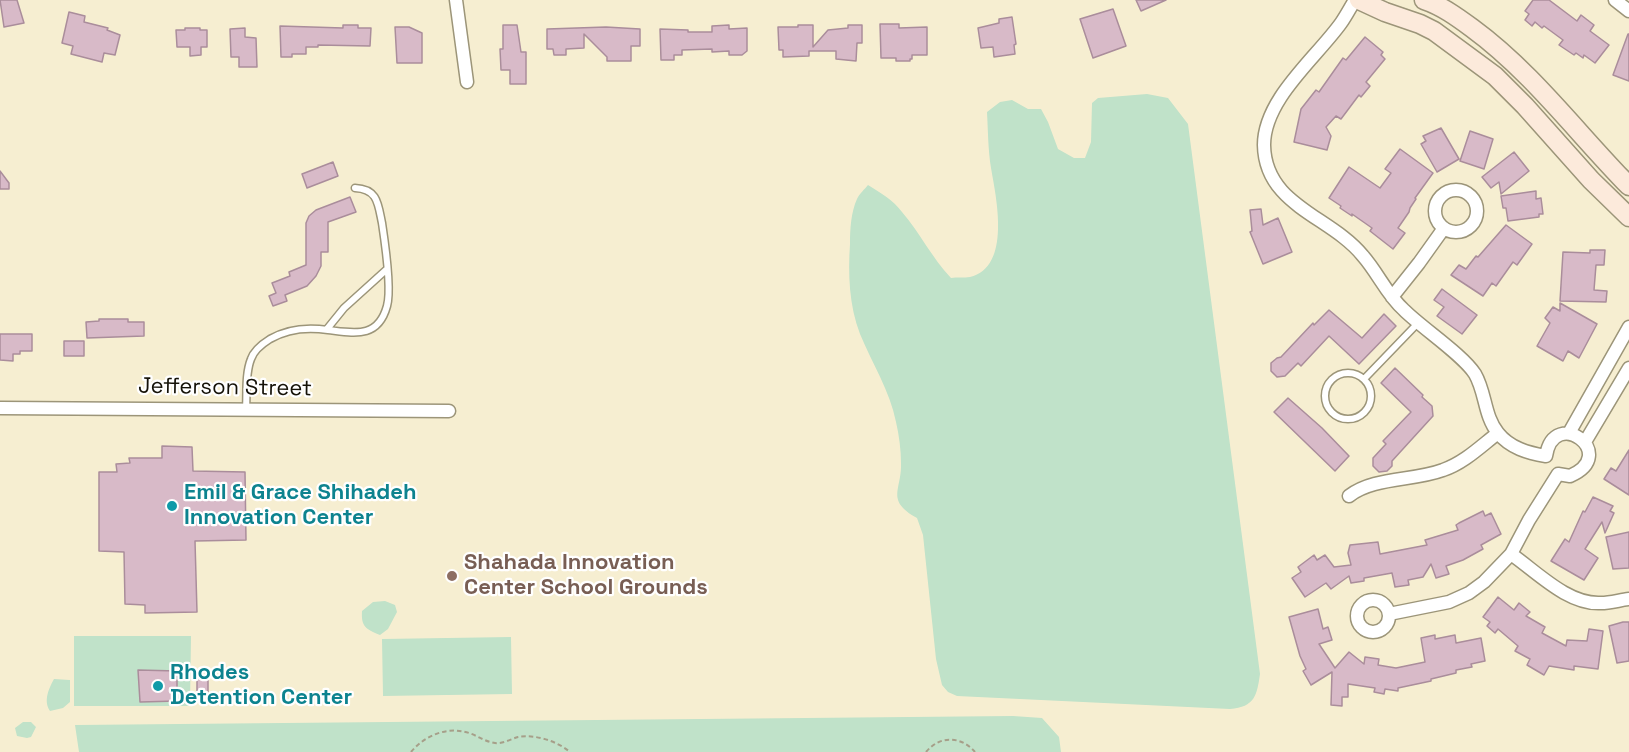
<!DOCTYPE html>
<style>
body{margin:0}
canvas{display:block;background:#f6eed1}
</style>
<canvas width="1629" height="752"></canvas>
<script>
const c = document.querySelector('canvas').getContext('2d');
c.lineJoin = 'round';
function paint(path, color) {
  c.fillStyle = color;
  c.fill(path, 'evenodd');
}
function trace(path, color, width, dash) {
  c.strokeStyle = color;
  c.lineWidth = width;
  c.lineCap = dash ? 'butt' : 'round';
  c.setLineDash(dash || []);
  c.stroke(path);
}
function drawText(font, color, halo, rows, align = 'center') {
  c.font = font + ' "Space Grotesk",sans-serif';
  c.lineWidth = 4.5;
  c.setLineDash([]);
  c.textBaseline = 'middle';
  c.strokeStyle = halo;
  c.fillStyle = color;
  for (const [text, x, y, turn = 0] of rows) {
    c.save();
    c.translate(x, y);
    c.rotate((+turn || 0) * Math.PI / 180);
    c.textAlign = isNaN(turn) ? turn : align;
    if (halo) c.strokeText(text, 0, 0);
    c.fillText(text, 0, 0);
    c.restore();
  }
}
paint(new Path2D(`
 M1147,94l21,4 20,26 72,550c-3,21 -5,33 -30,35l-273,-13 -9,-4 -6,-7 -6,-26 -13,-124 -6,-17c-32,-18 -15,-28 -16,-55 0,-13 -2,-28 -5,-41 -6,-31 -24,-59 -36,-88 -11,-29 -12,-60 -10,-90 0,-15 1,-32 7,-45 2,-5 8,-10 11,-14 13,8 25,15 34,27 18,21 30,46 49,66 6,-1 13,0 19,-1 42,-10 26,-80 21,-109 -3,-19 -3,-38 -4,-56l13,-10 12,-2 16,9h13l7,13 10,27 16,9h11l6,-16 1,-39 6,-5z
 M385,601l10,4 2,7 -9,17 -8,6c-14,-6 -19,-8 -18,-24l11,-9z
 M74,636h117l-1,70h-116z
 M511,637l1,57 -129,2 -1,-57z
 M54,679l16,1v22l-7,6 -13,3c-7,-10 -1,-23 4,-32z
 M1013,716l29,2 17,19 2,15h-982l-4,-27z
 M23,722h8l5,5 -5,10 -4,1 -10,-2 -2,-8z`), '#c0e2c9');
const building = new Path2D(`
 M0,0h17l7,23 -20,4z
 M1136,0h30l-25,11z
 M1533,0h16l28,21 4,-6 13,10 -4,6 19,14 -14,18 -11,-8 -1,3 -7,-5 -2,2 -15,-10 4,-5 -19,-14 -2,2 -7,-6 -3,4 -7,-6 4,-6 -4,-3z
 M1113,9l13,37 -33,12 -13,-39z
 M69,12l16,4 -1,6 24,6 -1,2 13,5 -5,20 -11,-2 -2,9 -31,-8 2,-8 -11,-3z
 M1012,17l4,27 -2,1 1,9 -21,3 -1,-10 -12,1 -3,-20 21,-5v-4z
 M880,24h19v4l28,-1v28h-15v4h-2v2h-14v-3h-15z
 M343,25h15v3h13l-1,18 -52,-1v2h-12v7h-14v3h-11l-1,-31 63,2z
 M503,25h14l4,27h5v32h-16v-14h-9l-1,-21h3z
 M729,25v4l18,-1v23l-5,4h-13v-4l-17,1v-3l-30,1v5h-8v5h-13l-1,-31 28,1v2h24v-6z
 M798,25h15v22l15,-17 20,-2v-3h14v18h-5l-1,18 -20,-2v-8h-27v5l-26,1v-7h-4l-1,-23h20z
 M395,27h14l13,6v30h-25z
 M606,27l34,2v17h-9v15h-24v-4l-23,-23v14l-18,1v6h-12l-1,-6h-6v-20z
 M185,28h15v2h7v17h-6v8l-11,1v-9h-13l-1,-17h9z
 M245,28v9l11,1 1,29h-18v-10h-8l-1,-28z
 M1628,34h1v47l-16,-6z
 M1365,37l18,15 -2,3 4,4 -19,23 4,4 -9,11 -2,-2 -18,24 -5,-3 -10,11 5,9 -4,14 -33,-8 7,-33 15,-19 3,2 24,-34 3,2z
 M1441,128l18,31 -22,13 -16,-28 5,-3 -3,-5z
 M1470,131l23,8 -9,30 -24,-8z
 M1400,149l33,24 -18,25 1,1 -6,9 -1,4 -11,16 7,5 -12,16 -23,-18 2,-3 -20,-14v2l-12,-8 1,-2 -12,-8 20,-31 31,21 11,-15 -6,-4z
 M1514,152l15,19 -28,23 -2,-12 -8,6 -9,-11z
 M333,162l5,14 -31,12 -5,-14z
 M0,171l9,12v6h-9z
 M1536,191v8l5,-1 2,16h-4v3l-31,4 -2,-13h-3l-2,-12z
 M350,197l6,15 -28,10v30h-7v14l-5,10 -9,10 -22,9 2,6 -14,5 -4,-10 7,-3 -4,-10 18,-7 -1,-4 17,-7v-42l3,-7 7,-6z
 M1261,209l2,16 15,-7 14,34 -29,12 -13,-32 2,-1 -2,-21z
 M1506,225l26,19 -15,21 -4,-3 -17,24 -4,-3 -9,13 -32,-21 8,-10 7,4 10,-13 2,1z
 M1590,250h15l-1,15h-8l-2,25 13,1 -1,11 -46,-1 3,-49 27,1z
 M1442,289l35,26 -15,19 -25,-18 7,-9 -10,-7z
 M1560,303l37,21 -18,34 -11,-7 -5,10 -26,-15 13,-23 -5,-5 8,-11 7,4z
 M1329,310l33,28 22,-24 12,12 -37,38 -30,-28 -28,30 -3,-3 -13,13 -8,1 -6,-6v-8l6,-5 4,-1 32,-34 1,2z
 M99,319h29v3h16v14l-57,2 -1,-16 13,-1z
 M0,334h32v17h-12v3h-7v7l-13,-1z
 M64,341h20v15h-20z
 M1395,368l28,27 -1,2 10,9 1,10 -41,45v5l-5,5 -8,1 -6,-6v-8l13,-14 -3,-3 28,-29 -30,-29z
 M1288,398l34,30 27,28 -14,15 -61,-59z
 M162,446l30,1 1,24 52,1 1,68 -51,1 2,71 -52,1v-8l-20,-1 -1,-52 -25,-1v-79h18l-1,-8 14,-1 -1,-5h33z
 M1629,450v45l-25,-16 7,-11 5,3z
 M1593,497l20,9 -3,5 4,2 -9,20 -3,-11 -17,27 13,9 -14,22 -33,-19 14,-22 4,3 14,-31 2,1z
 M1483,511l2,5 6,-3 10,21 -20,11 2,4 -20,11 -17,6 3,8 -13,4 -5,-14 -8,13 -15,3 1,5 -14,2 -3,-14 -28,5v3l-13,2 -2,-7 -18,13 -5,-6 -21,14 -13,-19 9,-6 -3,-5 16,-12 3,5 8,-5 9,12 17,-2 -3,-12 2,-8 28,-3 2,12 47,-9 -2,-5 33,-10 -2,-5 3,-2z
 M1629,532v36l-16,1 -7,-32z
 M1498,597l16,13 5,-7 11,9 -4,4 19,11 -3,6 24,13 1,-6 20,1 2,-12 14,2 -5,38 -24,-3v4l-25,-4 -5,9 -17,-10 3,-6 -15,-8 3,-5 -20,-17 -3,4 -8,-7 3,-4 -7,-5z
 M1318,609l5,20 5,-2 4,13 -13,4 16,24 14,-16 15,12 1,-7 14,2 -1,6 18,3 29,-6 -4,-24 14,-3v4l20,-4 1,8 25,-5 4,23 -14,3 1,3 -16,3v3l-25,6v2l-33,7v3l-13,-2 -1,5 -10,-2 1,-4 -27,-4v13h-6v9l-11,-1 1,-33 -21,13 -8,-14 3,-2 -6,-13 -11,-39z
 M1623,622h6v39l-12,2 -8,-37z
 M138,670l39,1v30l-37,1z
 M197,676h11v19h-11z`);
paint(building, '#d8bac8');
trace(building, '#aa8d9b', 1.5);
const lane = new Path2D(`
 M327,329l17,-21 42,-38
 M1325 396a23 23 0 1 1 46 0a23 23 0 1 1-46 0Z
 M1364,379l54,-56
 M246,409c1,-16 -1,-35 5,-50 3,-9 11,-15 19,-20 17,-10 38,-12 58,-9 26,3 50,9 59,-24 5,-18 -2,-63 -5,-83 -4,-19 -4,-34 -27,-35`);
const street = new Path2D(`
 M456,0l11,82
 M1355,0c-5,8 -9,16 -14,23 -25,35 -77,76 -77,122 1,61 67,71 99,111 15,17 24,39 41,54 18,18 59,45 71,64 11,19 9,42 23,59 12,15 30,20 48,23
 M1615,0l14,11
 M1435 211a21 21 0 1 1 42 0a21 21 0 1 1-42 0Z
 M1392,297l27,-34 25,-35
 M0,408l449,3
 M1569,433l60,-106
 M1585,442l44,-74
 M1546,456c8,-51 75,-2 24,20l-12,-2
 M1349,496c24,-19 65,-15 94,-26 21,-7 38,-24 55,-37
 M1511,554c26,18 57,51 90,49 9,0 19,-3 28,-4
 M1357 616a16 16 0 1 1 32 0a16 16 0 1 1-32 0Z
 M1389,614l60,-12 20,-9 15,-11 27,-28 18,-34 29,-46`);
const secondary = new Path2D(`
 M1359,0l26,12 35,12 14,7 61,45 30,30 66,74 38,37
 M1424,0c18,6 33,17 48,28 60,44 105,105 157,158`);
trace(lane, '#9c9579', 9);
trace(street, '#9c9579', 15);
trace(secondary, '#9c9579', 21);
trace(new Path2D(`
 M411,752c14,-17 37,-26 58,-19 9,3 17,9 26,10 8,1 16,-4 23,-6 17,-3 39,4 52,15
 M926,752c14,-17 35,-16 49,0`), '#a69f89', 2, [4.5, 3]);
trace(lane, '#fff', 6);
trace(street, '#fff', 12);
trace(secondary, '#fceadb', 18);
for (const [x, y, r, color] of [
 [172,506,6,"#0f9aa8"],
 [452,576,6,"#8d6e63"],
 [158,686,6,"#0f9aa8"]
]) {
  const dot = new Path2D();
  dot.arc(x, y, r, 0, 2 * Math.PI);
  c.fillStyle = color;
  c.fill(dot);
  trace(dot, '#fff', 2);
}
drawText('22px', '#151208', '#fff', [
 ["Jefferson Street",225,388,1]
]);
drawText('bold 22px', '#0d838f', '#fff', [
 ["Emil & Grace Shihadeh",184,493],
 ["Innovation Center",184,518],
 ["Rhodes",170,673],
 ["Detention Center",170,698]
], 'left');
drawText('bold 22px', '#785e54', '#fff', [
 ["Shahada Innovation",464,563],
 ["Center School Grounds",464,588]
], 'left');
</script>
